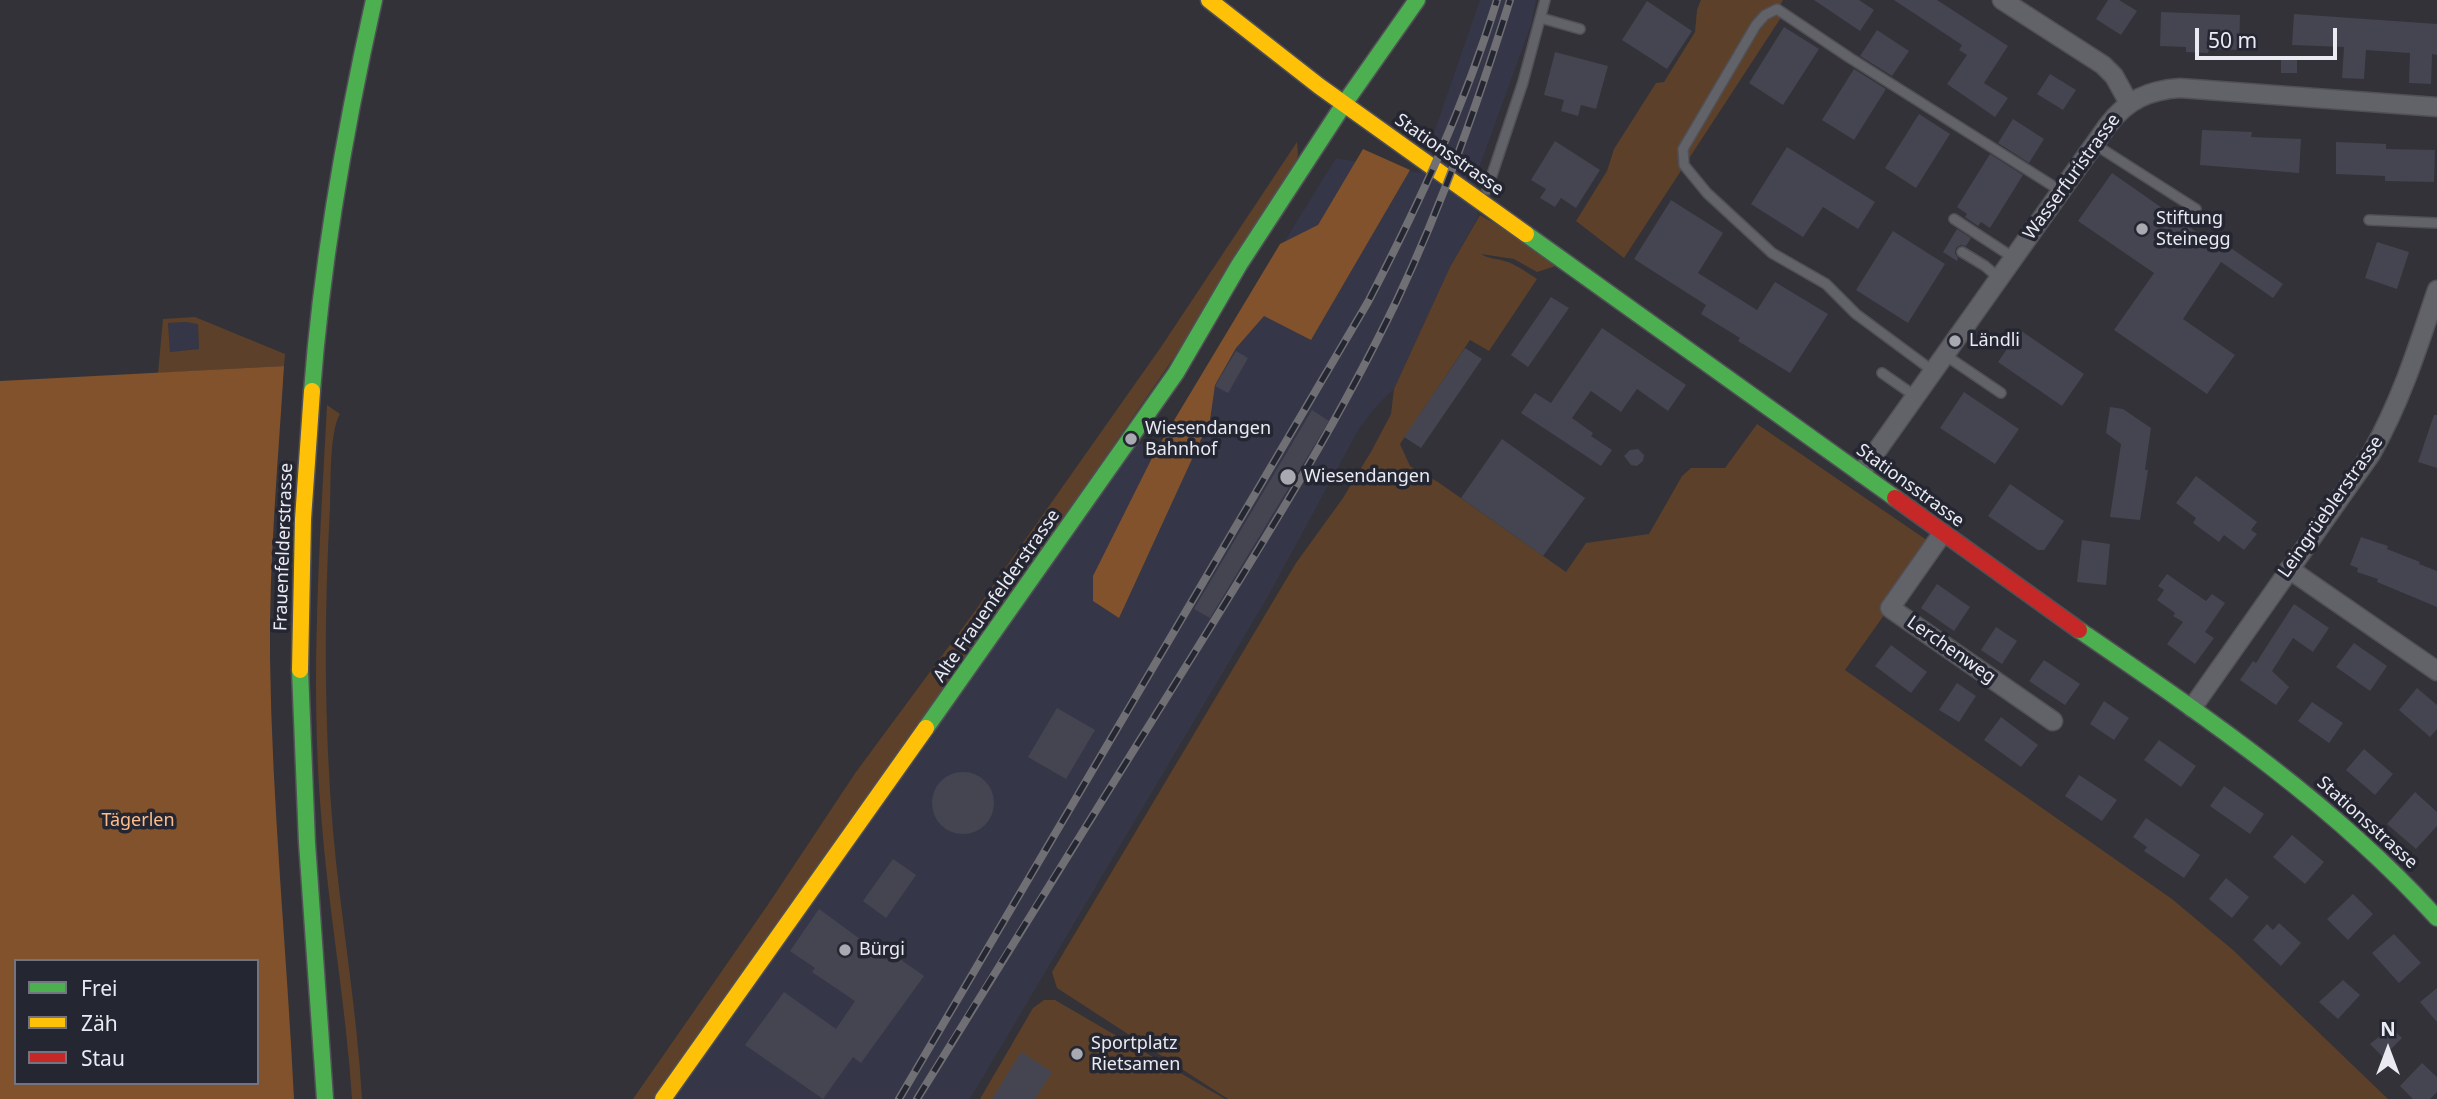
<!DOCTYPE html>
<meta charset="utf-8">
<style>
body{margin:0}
#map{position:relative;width:2437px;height:1099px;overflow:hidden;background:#323238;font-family:"Noto Sans",sans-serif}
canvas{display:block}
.legend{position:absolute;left:14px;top:959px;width:245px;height:126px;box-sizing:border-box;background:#242632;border:2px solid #73747f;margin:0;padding:9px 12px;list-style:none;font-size:21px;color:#e9eaf2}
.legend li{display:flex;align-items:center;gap:14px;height:35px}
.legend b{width:35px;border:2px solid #73747f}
.north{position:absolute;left:2353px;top:1015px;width:70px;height:70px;-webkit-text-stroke:5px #242632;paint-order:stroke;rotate:0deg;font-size:19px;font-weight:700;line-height:28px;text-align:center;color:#e9eaf2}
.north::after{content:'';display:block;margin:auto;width:24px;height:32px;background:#e9eaf2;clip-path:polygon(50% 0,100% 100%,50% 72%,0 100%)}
.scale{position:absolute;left:2195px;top:28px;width:142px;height:32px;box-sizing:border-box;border:4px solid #e9eaf2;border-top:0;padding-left:9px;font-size:21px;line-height:24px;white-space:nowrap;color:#e9eaf2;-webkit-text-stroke:5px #242632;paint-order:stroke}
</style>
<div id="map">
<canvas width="2437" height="1099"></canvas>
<ul class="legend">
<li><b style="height:9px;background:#4caf50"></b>Frei</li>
<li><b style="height:9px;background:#ffc107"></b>Zäh</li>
<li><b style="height:9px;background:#c62828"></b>Stau</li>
</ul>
<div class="north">N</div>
<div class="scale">50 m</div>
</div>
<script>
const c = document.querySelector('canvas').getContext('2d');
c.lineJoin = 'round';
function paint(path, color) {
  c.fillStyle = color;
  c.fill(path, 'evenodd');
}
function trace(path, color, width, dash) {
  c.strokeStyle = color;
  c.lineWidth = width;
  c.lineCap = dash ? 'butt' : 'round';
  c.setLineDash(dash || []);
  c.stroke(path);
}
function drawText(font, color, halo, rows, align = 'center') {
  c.font = font + ' "Noto Sans",sans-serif';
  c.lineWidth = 7;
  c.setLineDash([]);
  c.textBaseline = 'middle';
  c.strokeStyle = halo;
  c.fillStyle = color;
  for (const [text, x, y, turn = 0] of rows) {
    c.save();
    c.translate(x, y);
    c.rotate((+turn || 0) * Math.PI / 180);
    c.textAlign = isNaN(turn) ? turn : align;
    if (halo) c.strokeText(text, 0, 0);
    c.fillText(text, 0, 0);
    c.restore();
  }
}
paint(new Path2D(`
 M1480,0h56l-5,25 -55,151 2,41 -28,50 -56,122 -16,15 -18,23 -93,171 -297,501h-307l468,-660 24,12 181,-293 84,15z
 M186,322l12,1 1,26 -29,3 -2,-29z`), '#353648');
paint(new Path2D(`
 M1701,0h82l-5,9 6,4 -160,245 -48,-37 31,-50 7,-22 42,-66 8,-1 31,-50 2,-22z
 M1297,142l1,13 -14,43 -621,901h-30l134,-193 89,-134 119,-161 186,-264z
 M1480,215l85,48 -28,9 -23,-13 -33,-5c7,5 14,4 23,7 12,3 22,11 33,18l-48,72 -19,-11 -70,104 10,22 28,16 128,90 20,-29 63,-9 33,-58 9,-8h34l32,-44 177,121 -89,125 327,229 61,51 155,149h-1160l-171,-111 -5,-16 244,-409 47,-65 29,-48 19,-36 3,-25 56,-122z
 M195,317l90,37 -1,12 -126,7 5,-54zM186,322l12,2 1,25 -29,3 -2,-29z
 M327,405l13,9c-11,18 -9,71 -10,94 -6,107 -6,215 3,323 8,89 24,178 29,268h-10c-6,-96 -24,-190 -31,-285 -11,-136 -1,-274 6,-409z
 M1044,1000h11l170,99h-245l53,-91z`), '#5c402a');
paint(new Path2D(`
 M1363,149l47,21 -99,170 -47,-24 -28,32 -21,37 -5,35 -91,198 -26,-17v-25l62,-124 125,-208 38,-19z
 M284,366c-6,97 -15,195 -14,292 2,148 17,294 24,441h-294v-718zM16,961h241v122h-241z`), '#81522b');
paint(new Path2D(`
 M1814,0h45l15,10 -14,21z
 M1894,0h43l71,46 -24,37 24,15 -13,19 -48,-33 20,-29 -8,-5 3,-5z
 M2108,0h11l18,11 -16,24 -25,-16z
 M1647,1l45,30 -25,38 -45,-29z
 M2161,12l79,3 -1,35 -30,-1 -1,4 -22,-1v-5l-26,-1z
 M2294,14l143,10v31l-5,-1 -1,30 -22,-1 1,-30 -44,-3 -2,29 -22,-1 2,-31 -52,-2z
 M1784,27l35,22 -36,56 -34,-22z
 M1877,30l32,21 -17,25 -32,-20z
 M1555,52l53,14 -12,43 -15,-4 -3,11 -17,-5 3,-11 -20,-5z
 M2281,56h16v17h-16z
 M1854,69l32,20 -32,51 -32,-20z
 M2050,74l26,16 -13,20 -26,-16z
 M1919,114l31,20 -34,54 -31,-20z
 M2013,119l31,20 -15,24 -31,-20z
 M2202,130l50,2 -1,5 50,2 -2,34 -99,-8z
 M1555,141l45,29 -24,38 -15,-10 -6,9 -15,-9 6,-9 -15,-9z
 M2336,142l50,2v5l49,1 -1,32 -49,-1v-5l-49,-2z
 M1787,147l88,55 -17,27 -35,-22 -20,30 -52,-33z
 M1990,154l33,21 -33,53 -9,-6 -3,4 -13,-9 2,-3 -10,-7z
 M2112,173l93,65 4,-5 74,51 -10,14 -52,-36 -38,57 52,36 -28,39 -93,-64 40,-57 -76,-52z
 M1671,200l52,33 -25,40 59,37 18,-28 53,32 -38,59 -52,-32 2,-3 -39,-24 5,-9 -72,-46z
 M1957,229l14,9 -5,8 -5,-1 -5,3 -1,5 3,5 -1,3 -14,-9z
 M1893,231l52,33 -37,59 -52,-33z
 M2377,242l32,10 -12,37 -32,-11z
 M1551,297l18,11 -41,59 -17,-12z
 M1602,328l84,57 -18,26 -31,-22 -16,23 -30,-21 -19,27 21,15 -2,3 21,14 -11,16 -80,-53 14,-20 16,10z
 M2020,330l64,44 -22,32 -64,-44z
 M1465,348l17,11 -61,89 -17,-11z
 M1236,351l12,7 -20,35 -13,-7z
 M1964,392l55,37 -24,35 -55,-36z
 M2110,407l13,2 28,19 -6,42h3l-8,50 -30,-3 11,-73 -15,-11z
 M1312,410l17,11 -119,197 -16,-9z
 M2434,415h3v53l-19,-6z
 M1502,439l83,59 -42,58 -82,-58z
 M1638,449l6,6 -1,6 -6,5 -6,-1 -7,-9 6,-6z
 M2196,476l61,46 -6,8 6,4 -13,16 -20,-15 -5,7 -26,-19 3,-5 -20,-15z
 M2010,484l54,37 -20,29h-6l-50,-34z
 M2361,537l27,9 -1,3 33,13 -1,2 18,7v36l-60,-25 1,-3 -21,-7 1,-4 -8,-3z
 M2082,540l28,4 -4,41 -29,-3z
 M2167,574l39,27 6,-7 13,9 -20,29 9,6 -19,26 -28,-20 16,-22 -10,-6 2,-3 -18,-13 7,-10 -6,-4z
 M1937,584l33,23 -16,24 -33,-23z
 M2294,604l35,24 -16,24 -20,-14 -21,33 17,16 -13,18 -36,-25 13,-19 3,2z
 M1996,627l21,14 -15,23 -21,-14z
 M2354,643l33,23 -17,25 -34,-24z
 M1891,645l36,27 -16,21 -36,-27z
 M2044,660l36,24 -15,21 -36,-24z
 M1957,683l19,13 -17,26 -20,-12z
 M2417,688l20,17v24l-7,8 -31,-27z
 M2104,701l25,17 -15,22 -24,-16z
 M2312,702l31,21 -14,20 -31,-22z
 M1057,708l38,22 -29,49 -38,-22z
 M2001,717l37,28 -17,22 -37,-27z
 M2159,740l37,26 -15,21 -37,-27z
 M2364,749l29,25 -18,21 -29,-25z
 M932 803a31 31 0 1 1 62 0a31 31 0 1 1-62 0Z
 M2079,775l38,25 -15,21 -37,-25z
 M2224,786l40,28 -14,20 -40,-28z
 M2415,792l22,20v14l-21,23 -29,-25z
 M2146,818l54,37 -16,23 -40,-27 3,-4 -14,-10z
 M2292,835l32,27 -19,22 -32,-27z
 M893,859l23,16 -30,43 -23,-17z
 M2226,878l23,19 -17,21 -23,-19z
 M2353,894l20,20 -25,26 -21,-21z
 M819,909l67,49 4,-6 34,24 -63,87 -8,-6 -30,42 -78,-54 39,-53 52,37 19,-28 -43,-29 3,-4 -25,-17z
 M2279,923l22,20 -20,23 -28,-26 14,-16 6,6z
 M2394,934l27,29 -22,20 -27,-30z
 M2343,980l17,15 -22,24 -19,-17z
 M2437,988v34l-17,-20z
 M2391,1027l11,11 -19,19 -13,-13z
 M1021,1052l31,20 -17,27h-43z
 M2422,1063l15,14v15l-7,7h-17l-13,-13z`), '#454552');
const lane = new Path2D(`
 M1541,18l39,11
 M2094,144l102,65
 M1487,190l36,-108 22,-82
 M1954,219l60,39
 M2369,220l68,3
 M1962,252l23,14 14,12
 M1945,355l56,38
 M1933,371l-77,-57 -30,-30 -54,-31 -65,-60 -23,-28 -1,-16 73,-124 9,-10 12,-6 73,49 211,133
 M1882,373l33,23`);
const street = new Path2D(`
 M2002,0l101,65 11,11 15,27
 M1861,473l247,-348c19,-25 41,-35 72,-37l257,19
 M1942,534l-52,74 163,113
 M2289,569l148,102
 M2192,708l179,-254c30,-53 47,-107 66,-164`);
const fast = new Path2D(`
 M1526,234l369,264
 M312,391c10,-132 33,-262 62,-391
 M2079,630c127,87 254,173 358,288
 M300,670l7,173 18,256
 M926,728l250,-355 63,-108 105,-161 73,-104`);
const slow = new Path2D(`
 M1209,0l110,86 207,148
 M300,670l3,-151 9,-128
 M663,1099l263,-371`);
const jam = new Path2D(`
 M1895,498l184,132`);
trace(lane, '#505056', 12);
trace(street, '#505056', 21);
trace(fast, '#505056', 19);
trace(slow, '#505056', 19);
trace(jam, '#505056', 19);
trace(lane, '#626368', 9);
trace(street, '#626368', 18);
trace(fast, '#4caf50', 16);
trace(slow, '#ffc107', 16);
trace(jam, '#c62828', 16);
const rail = new Path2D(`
 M899,1099l469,-797c51,-98 97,-197 129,-302
 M917,1099c91,-149 184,-296 276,-444 72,-116 145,-232 204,-355 46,-97 81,-198 113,-300`);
trace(rail, '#6f6f74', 8);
trace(rail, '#242632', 5, [16]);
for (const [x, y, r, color] of [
 [2142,229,7,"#a9aab1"],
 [1955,341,7,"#a9aab1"],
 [1131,439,7,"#a9aab1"],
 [1288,477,9,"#a9aab1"],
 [845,950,7,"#a9aab1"],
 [1077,1054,7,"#a9aab1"]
]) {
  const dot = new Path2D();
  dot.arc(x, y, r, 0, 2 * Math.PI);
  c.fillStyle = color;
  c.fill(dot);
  trace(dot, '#242632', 2.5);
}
drawText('18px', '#e9eaf2', '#242632', [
 ["Stationsstrasse",1449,155,35],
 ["Wasserfuristrasse",2072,177,-54],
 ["Stationsstrasse",1910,486,36],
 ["Leingrüeblerstrasse",2331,507,-55],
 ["Frauenfelderstrasse",284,547,-88],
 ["Alte Frauenfelderstrasse",997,596,-55],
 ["Lerchenweg",1951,650,35],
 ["Stationsstrasse",2367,823,42]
]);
drawText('18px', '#e9eaf2', '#242632', [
 ["Stiftung",2156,219],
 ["Steinegg",2156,240],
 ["Ländli",1969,341],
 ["Wiesendangen",1145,429],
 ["Bahnhof",1145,450],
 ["Wiesendangen",1304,477],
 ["Bürgi",859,950],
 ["Sportplatz",1091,1044],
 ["Rietsamen",1091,1065]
], 'left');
drawText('18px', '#febd8b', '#242632', [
 ["Tägerlen",138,821]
]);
</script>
